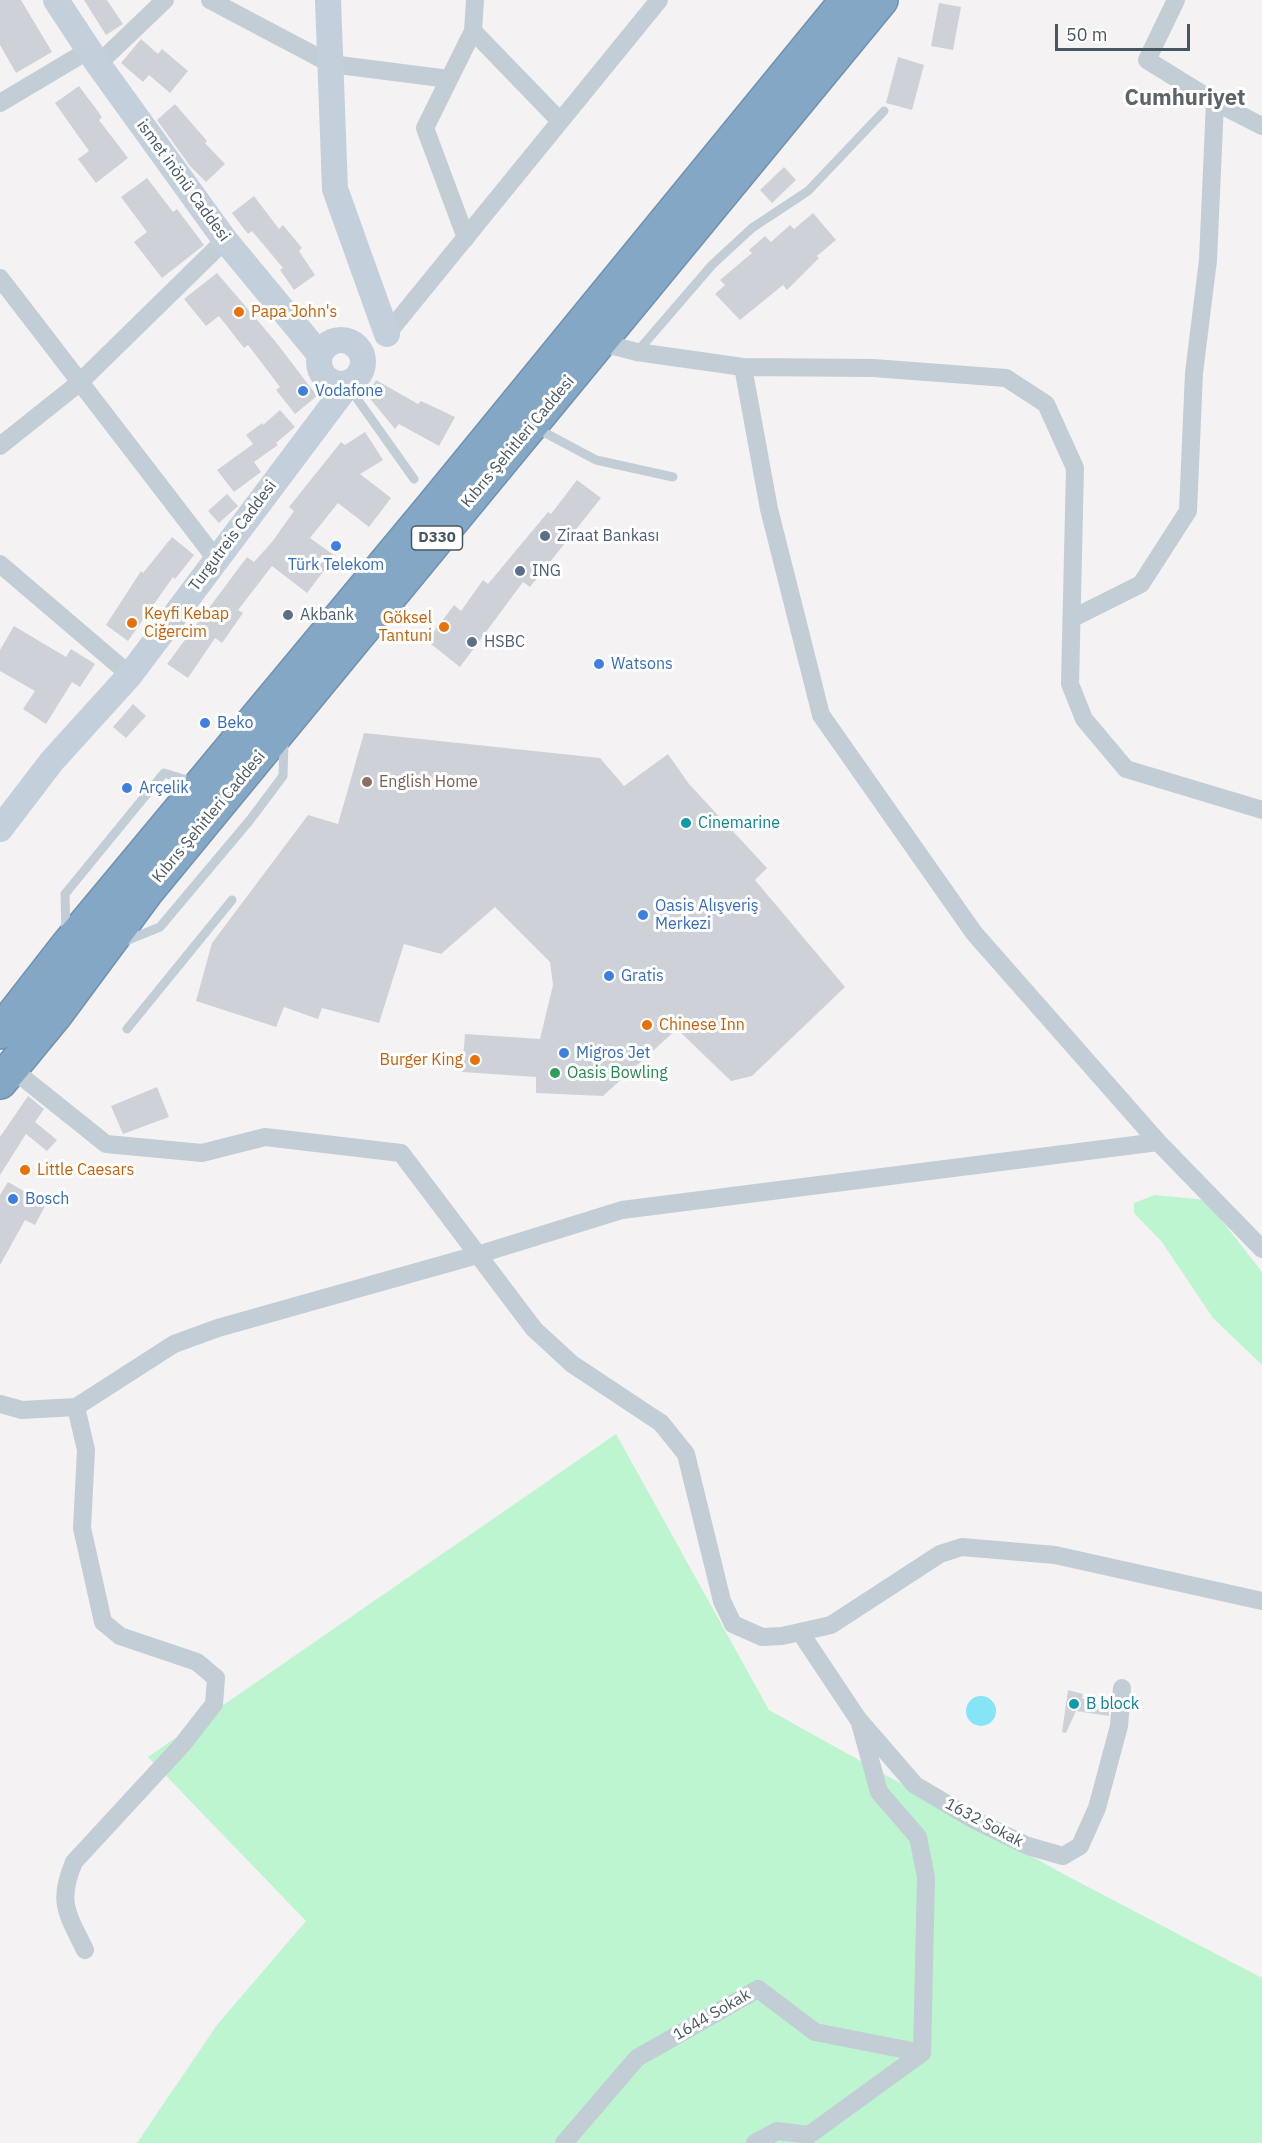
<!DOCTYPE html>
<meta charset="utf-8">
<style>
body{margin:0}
#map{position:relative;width:1262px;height:2143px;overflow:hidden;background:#f4f2f2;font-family:"IBM Plex Sans",sans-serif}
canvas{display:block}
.scale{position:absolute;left:1055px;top:24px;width:135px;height:27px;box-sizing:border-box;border:3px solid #475762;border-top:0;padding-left:8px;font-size:18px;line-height:21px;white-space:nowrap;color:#475762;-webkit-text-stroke:4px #fff;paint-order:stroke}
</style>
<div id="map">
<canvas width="1262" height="2143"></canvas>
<div class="scale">50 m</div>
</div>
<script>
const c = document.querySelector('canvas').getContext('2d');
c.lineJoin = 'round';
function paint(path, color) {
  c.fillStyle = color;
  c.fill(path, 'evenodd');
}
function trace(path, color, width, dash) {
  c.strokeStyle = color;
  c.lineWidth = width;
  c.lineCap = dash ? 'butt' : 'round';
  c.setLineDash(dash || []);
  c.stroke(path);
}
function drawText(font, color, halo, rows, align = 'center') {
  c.font = font + ' "IBM Plex Sans",sans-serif';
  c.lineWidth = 6;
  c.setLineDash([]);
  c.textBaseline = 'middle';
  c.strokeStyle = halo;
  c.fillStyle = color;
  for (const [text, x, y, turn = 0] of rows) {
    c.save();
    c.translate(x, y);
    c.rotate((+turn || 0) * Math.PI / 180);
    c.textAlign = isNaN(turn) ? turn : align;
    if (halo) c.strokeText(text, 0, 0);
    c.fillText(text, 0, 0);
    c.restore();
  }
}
paint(new Path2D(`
 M1155,1195l51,5 56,72v93l-49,-47 -51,-76 -28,-29v-10z
 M616,1434l153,276 300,167 193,101v165h-1125l80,-118 89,-104 -158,-164z`), '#bdf5d0');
paint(new Path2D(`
 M966 1711a15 15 0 1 1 30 0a15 15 0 1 1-30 0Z`), '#86e4f7');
paint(new Path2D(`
 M0,0h21l31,52 -36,21 -16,-28z
 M84,0h23l16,24 -17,11z
 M939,3l22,4 -8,43 -22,-4z
 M141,39l17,15 4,-5 26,22 -18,22 -21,-18 -6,7 -22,-19z
 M898,57l26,8 -12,45 -26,-7z
 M79,86l23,31 -3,3 29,38 -32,25 -18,-24 11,-8 -34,-48z
 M175,104l32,37 -2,2 20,21 -19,18 -16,-16 -33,-46z
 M784,167l12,13 -24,23 -12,-13z
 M147,178l26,34 4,-3 27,36 -42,33 -28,-36 13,-10 -26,-35z
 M254,196l25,33 4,-4 19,23 -3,3 16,24 -21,15 -14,-20 3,-2 -31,-37 -4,3 -16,-21z
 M813,213l23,27 -19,16 2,2 -32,32 -4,-5 -43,35 -25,-26 10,-9 -5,-5 32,-27 -3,-3 16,-14 6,6 19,-17 4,4z
 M217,273l58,68 42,55 -22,18 -19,-24 4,-3 -32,-42 -4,3 -25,-32 -13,10 -22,-27z
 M376,380l42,24 3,-3 34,16 -16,29 -40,-22 -4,5 -28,-34z
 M280,410l15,17 -19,16 2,2 -24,17 7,10 -27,20 -17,-22 36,-26 -7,-9 16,-12 1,2z
 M365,432l18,28 -23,14 31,24 -22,29 -31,-24 -28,35 25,18 -28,37 -35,-27 -34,44 5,3 -21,30 -7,-5 -27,40 -21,-14 80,-107 7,5 18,-20 22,-31 -5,-4 52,-65 4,3z
 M577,480l24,18 -71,89 -7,-5 -63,85 -33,-26 27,-36 7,6 22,-31 5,4 60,-72 3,2z
 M227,494l11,12 -19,17 -11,-12z
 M172,537l22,18 -19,24 -2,-2 -45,64 -22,-16 35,-54 2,2z
 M14,626l52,31 5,-8 24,15 -15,23 -8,-5 -26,42 -23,-15 12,-18 -35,-20v-21z
 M133,704l13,12 -20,22 -13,-11z
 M364,733l236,25 24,28 44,-32 21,30 78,84 -12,12 90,107 -93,89 -21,5 -54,-52 -74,67 -67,-3v-16l-74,-5 3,-38 75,5 13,-54 -3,-23 -55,-55 -54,47 -37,-10 -25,79 -57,-15 -4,11 -34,-12 -8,20 -80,-26 16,-58 96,-128 30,9z
 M157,1087l12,30 -46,17 -12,-28z
 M28,1096l16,13 -9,13 22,18 -10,11 -21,-17 -26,41v-38z
 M8,1182l38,22 -11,21 -10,-5 -25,45v-70z
 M1068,1690l15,4 -1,4 27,11v7l-33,-5 -10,22 -4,-1z`), '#ced2d8');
const highway = new Path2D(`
 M0,1032l67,-86 366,-440 414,-506
 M0,1082l56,-68 91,-123 734,-891`);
trace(highway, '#7092b2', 36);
trace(new Path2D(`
 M637,352l75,-87 40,-37 56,-37 76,-80
 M348,386l66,93
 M536,428l60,32 77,17
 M66,934l-1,-40 99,-121 32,10
 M123,942l37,-15 90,-107 33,-44 1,-36
 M127,1029l105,-129`), '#c2cdd5', 9);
trace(new Path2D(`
 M210,0l121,64 118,15
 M1176,0l-29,60 68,42 47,24
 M473,31l87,90
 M98,64l67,-64
 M0,103l89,-53
 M466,238l-41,-110 48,-97 2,-31
 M0,278l216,281
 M387,334l272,-334
 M598,342l39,10 106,15 130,1 133,10 40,26 29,64 -5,216 14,35 42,50 136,41
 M743,367l26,142 52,206 153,218 184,209 104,107
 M0,446l79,-63 146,-143
 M0,564l130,111
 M1073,618l68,-34 47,-73 6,-138 14,-113 7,-158
 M11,1068l95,76 96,9 63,-16 136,16 133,176 38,35 89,59 25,31 36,147 11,23 29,13 20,-1 49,-11 109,-71 22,-7 93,8 207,46
 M0,1404l22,6 54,-3 98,-63 44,-16 259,-73 145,-45 536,-68
 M76,1407l10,43 -4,78 21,94 17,14 77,26 19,16 -2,26 -32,41 -108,117c-17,40 -7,51 11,88
 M800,1632l58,87 57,66 61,36 52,25 35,10 17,-10 17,-38 22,-82 3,-38
 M860,1723l19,69 39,45 8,40 -4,176
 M564,2143l73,-85 121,-69 57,43 107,21 -113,82 -32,-4 -22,12`), '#c2cdd5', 18);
trace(new Path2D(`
 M56,0l42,64 127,176 95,115
 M328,0l7,189 52,145
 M319 362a22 22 0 1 1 44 0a22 22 0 1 1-44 0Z
 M0,829l52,-68 78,-86 220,-293`), '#c3d0dc', 26);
trace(highway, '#85a7c6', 33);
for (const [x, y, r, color] of [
 [239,312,6,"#e8710a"],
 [303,391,6,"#3f7fe0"],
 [545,536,6,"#5c6f8a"],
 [336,546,6,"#3f7fe0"],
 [520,571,6,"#5c6f8a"],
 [288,615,6,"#5c6f8a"],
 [132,623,6,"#e8710a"],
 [444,627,6,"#e8710a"],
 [472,642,6,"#5c6f8a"],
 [599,664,6,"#3f7fe0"],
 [205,723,6,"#3f7fe0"],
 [367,782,6,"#8d6e63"],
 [127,788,6,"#3f7fe0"],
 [686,823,6,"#0f9aa8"],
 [643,915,6,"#3f7fe0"],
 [609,976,6,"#3f7fe0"],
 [647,1025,6,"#e8710a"],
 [564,1053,6,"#3f7fe0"],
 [475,1060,6,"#e8710a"],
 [555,1073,6,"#2e9e5b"],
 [25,1170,6,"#e8710a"],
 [13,1199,6,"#3f7fe0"],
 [1074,1704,6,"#0f9aa8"]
]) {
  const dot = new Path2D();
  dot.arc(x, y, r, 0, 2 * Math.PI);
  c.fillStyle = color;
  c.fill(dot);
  trace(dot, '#fff', 2);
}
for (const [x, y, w] of [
 [437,538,51]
]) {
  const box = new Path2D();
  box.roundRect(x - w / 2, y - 12, w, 24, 4.5);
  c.fillStyle = '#fff';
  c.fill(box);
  trace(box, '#475762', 1.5);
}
drawText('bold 15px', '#475762', null, [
 ["D330",437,538]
]);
drawText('16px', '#475762', '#fff', [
 ["ismet inönü Caddesi",183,181,54],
 ["Kıbrıs Şehitleri Caddesi",518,442,-50],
 ["Turgutreis Caddesi",233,536,-53],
 ["Kıbrıs Şehitleri Caddesi",209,817,-50],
 ["1632 Sokak",984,1823,28],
 ["1644 Sokak",712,2015,-30]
]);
drawText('16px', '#c56008', '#fff', [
 ["Papa John's",251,312],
 ["Keyfi Kebap",144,614],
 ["Ciğercim",144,632],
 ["Göksel",432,618,"right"],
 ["Tantuni",432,636,"right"],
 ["Chinese Inn",659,1025],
 ["Burger King",463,1060,"right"],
 ["Little Caesars",37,1170]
], 'left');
drawText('16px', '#366cbe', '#fff', [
 ["Vodafone",315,391],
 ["Türk Telekom",336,565,"center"],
 ["Watsons",611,664],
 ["Beko",217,723],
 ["Arçelik",139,788],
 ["Oasis Alışveriş",655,906],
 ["Merkezi",655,924],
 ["Gratis",621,976],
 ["Migros Jet",576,1053],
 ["Bosch",25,1199]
], 'left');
drawText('16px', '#4e5e75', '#fff', [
 ["Ziraat Bankası",557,536],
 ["ING",532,571],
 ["Akbank",300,615],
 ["HSBC",484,642]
], 'left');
drawText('16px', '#785e54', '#fff', [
 ["English Home",379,782]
], 'left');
drawText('16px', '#0d838f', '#fff', [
 ["Cinemarine",698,823],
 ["B block",1086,1704]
], 'left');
drawText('16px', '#27864d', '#fff', [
 ["Oasis Bowling",567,1073]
], 'left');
drawText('bold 22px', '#5d6368', '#fff', [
 ["Cumhuriyet",1185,99]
]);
</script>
